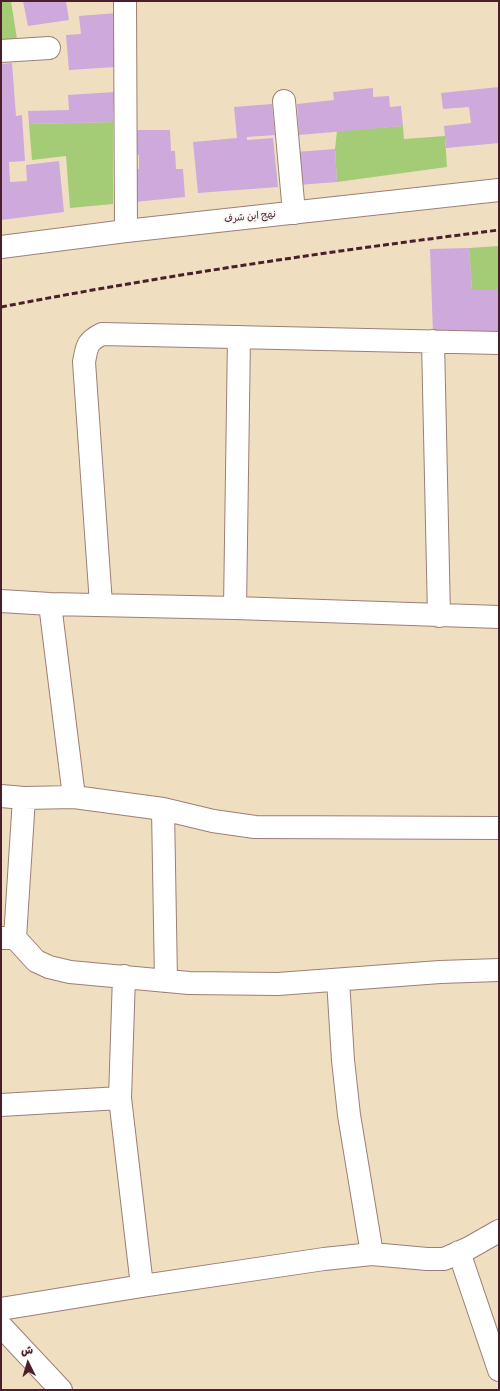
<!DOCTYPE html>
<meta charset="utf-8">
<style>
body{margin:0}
#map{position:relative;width:500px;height:1391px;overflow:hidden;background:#efdfc0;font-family:Pangolin,"Playpen Sans Arabic",sans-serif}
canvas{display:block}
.frame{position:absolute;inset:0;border:2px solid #4a1f2b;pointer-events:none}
.north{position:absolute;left:8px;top:1343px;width:40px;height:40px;-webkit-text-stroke:3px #f6f6f2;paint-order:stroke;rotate:355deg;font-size:11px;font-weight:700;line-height:16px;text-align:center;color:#4a1f2b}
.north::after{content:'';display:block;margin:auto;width:14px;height:18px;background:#4a1f2b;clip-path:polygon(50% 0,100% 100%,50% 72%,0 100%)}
</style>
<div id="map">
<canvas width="500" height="1391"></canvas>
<div class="frame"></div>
<div class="north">ش</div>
</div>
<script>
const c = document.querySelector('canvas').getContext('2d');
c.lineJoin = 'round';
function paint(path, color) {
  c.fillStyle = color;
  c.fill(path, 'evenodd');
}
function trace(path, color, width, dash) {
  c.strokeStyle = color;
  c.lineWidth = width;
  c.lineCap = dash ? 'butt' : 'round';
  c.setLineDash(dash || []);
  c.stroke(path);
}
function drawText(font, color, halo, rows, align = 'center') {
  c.font = font + ' Pangolin,"Playpen Sans Arabic",sans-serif';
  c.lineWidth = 3.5;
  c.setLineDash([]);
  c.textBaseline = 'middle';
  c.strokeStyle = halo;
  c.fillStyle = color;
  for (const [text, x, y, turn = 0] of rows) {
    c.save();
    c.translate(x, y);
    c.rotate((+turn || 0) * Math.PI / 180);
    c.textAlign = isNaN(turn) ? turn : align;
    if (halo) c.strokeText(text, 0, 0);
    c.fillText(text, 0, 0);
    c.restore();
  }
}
paint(new Path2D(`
 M1,1h10l6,38 -16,2z
 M113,122v82l-43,4 -4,-52 -34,4 -3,-36z
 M403,126l1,13 41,-3 2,31 -110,15 -2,-33 2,-18z
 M499,246v44h-27l-3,-42z`), '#a4cc77');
paint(new Path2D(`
 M23,1h43l3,19 -41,6z
 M117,13l-2,54 -46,3 -3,-35 15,-1 -2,-18z
 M12,63l4,53 6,-1 3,46 -16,1 1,20 17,-1 -1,-16 33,-4 5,51 -63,8v-156z
 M499,87v56l-53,5 -2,-22 27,-3 -2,-16 -26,2 -2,-16z
 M373,88v9l16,-1 1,11 11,-1 2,20 -104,9 -2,-31 37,-4 -1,-8z
 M114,92l-1,30 -84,2 -1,-13 41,-1 -1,-15z
 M272,104l3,31 -28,2v3l26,-2 5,49 -80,6 -5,-51 44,-4 -3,-31z
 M133,130h37l1,21h4l1,18h7l2,28 -51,5 -1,-33h6v-14l-6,-1z
 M335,149l2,33 -39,3 -2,-33z
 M469,248l3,42h27v45l-66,-1 -3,-85z`), '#cda9dc');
const minor = new Path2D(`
 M125,1l1,230
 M1,51l48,-3
 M284,101l10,112
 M433,341l6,275
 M1,601l49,3 185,4 264,9
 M50,604l24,193
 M101,604l-17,-242c3,-15 2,-20 18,-28l397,9
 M235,608l4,-271
 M1,796l23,2 50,-1 89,12 50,12 42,6 244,1
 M163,809l3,172
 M1,938h14l9,-140
 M15,938l21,23 13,6 21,5 119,11 89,1 162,-12 59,-2
 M124,976l-4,122 22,188
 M338,980l5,80 6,55 23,139
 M1,1105l119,-7
 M459,1252l40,118
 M1,1309l141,-23 182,-27 48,-5 55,5h17l25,-11 30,-17`);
const major = new Path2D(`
 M1,247l125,-16 373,-41
 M1,1326l60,64`);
trace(minor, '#9c7f76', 24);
trace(major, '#9c7f76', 24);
trace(minor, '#fff', 22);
trace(major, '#fff', 22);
trace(new Path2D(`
 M1,307c165,-32 331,-56 498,-77`), '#4a1f2b', 3, [6, 3]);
drawText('10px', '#4a1f2b', '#f6f6f2', [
 ["نهج ابن شرف",250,217,-6]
]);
</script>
